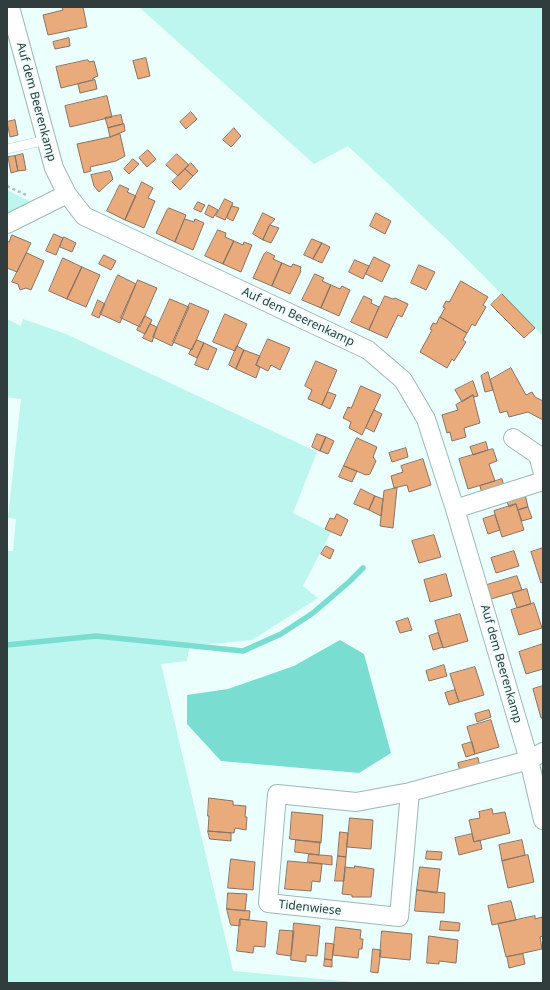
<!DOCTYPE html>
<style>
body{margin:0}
#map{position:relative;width:550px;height:990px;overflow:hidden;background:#ebfffc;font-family:"Noto Sans",sans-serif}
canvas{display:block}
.frame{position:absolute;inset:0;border:8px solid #313d3c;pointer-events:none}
</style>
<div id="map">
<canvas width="550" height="990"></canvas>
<div class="frame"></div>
</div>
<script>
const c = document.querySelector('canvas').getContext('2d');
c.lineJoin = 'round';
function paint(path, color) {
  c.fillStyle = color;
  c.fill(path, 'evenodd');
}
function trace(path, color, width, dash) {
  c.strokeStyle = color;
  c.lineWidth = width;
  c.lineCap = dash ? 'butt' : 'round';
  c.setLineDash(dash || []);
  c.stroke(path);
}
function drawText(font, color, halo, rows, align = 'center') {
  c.font = font + ' "Noto Sans",sans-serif';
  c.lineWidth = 3;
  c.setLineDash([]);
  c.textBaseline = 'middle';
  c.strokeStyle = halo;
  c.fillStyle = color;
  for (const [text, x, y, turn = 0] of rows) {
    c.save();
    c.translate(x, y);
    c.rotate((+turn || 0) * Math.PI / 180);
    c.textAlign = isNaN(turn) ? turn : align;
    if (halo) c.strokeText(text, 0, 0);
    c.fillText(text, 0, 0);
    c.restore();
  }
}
paint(new Path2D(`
 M139,7h404v329l-91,-92 -104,-98 -34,18z
 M7,190l26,13 -26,13z
 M7,319l14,7 2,-7 43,15 251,118 -24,61 38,19 -28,54 15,12 -66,42 -51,5 -11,-2 -3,18 -26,3 72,307 132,12h-358v-432h6l3,-32 -8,-1 13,-119 -14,-2z`), '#bdf6ee');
paint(new Path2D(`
 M340,640l24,14 27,99 -32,20 -138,-12 -34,-37v-29l41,-6 66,-23z`), '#7addd2');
trace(new Path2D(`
 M7,645l89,-9 147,15 38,-17 32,-21 36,-31 14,-14`), '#7addd2', 5.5);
const building = new Path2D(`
 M65,7h18l4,20 -39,8 -5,-20 20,-5 -1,-2z
 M69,38l1,8 -15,3 -2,-7z
 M146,58l4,18 -12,3 -5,-18z
 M88,60l1,2 5,-1 4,15 -5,2v2l-32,8 -5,-21z
 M95,80l2,9 -17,4 -2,-9z
 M107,96l5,21 -42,10 -5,-21z
 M191,112l6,7 -11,10 -6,-7z
 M121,115l2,9 -15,4 -3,-10z
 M15,120l3,15 -8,2 -3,-15z
 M124,124l1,7 -15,6 -2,-9z
 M234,128l7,8 -10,11 -8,-7z
 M120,134l5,22 -9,5 -26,6 1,4 -7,2 -7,-29 33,-7z
 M148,150l8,9 -9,8 -8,-9z
 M23,154l3,16 -8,1 -3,-15z
 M177,154l12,11 -11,11 -12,-11z
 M15,156l3,15 -7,2 -3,-16z
 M133,159l6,5 -10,10 -5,-5z
 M191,163l7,8 -5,5 -8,-7z
 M185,169l8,7 -13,14 -8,-8z
 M110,171l3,8 -14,13 -5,-6 -3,-11z
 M142,182l11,6 -5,10 7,3 -11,27 -19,-8z
 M120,185l9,4 -2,3 9,4 -11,24 -18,-9z
 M225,199l8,4 -8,17 -9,-4z
 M198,202l7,3 -4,7 -7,-3z
 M209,205l9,5 -5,8 -8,-4z
 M232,206l7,2 -6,13 -6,-3z
 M169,208l17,7 -11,27 -19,-9 11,-23z
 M263,213l12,6 -6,7 -6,14 -10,-6z
 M376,213l15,8 -6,13 -15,-8z
 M185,219l9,3 1,-3 9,4 -11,27 -18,-8z
 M270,225l9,3 -8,15 -8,-3z
 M218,230l8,3 -1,4 9,4 -11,23 -18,-8z
 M54,234l9,4 -7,17 -10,-4z
 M12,235l19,8 -14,29 -10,-4v-27l2,1z
 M64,237l12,6 -4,9 -12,-5z
 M312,239l10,4 -9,16 -9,-4z
 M234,241l9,4 1,-3 8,3 -11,27 -18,-8z
 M322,243l8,4 -8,16 -9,-4z
 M267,252l8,4 -2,3 9,4 -10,23 -19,-8 11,-24z
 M27,253l17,8 -13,29 -5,-2 -6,2 -2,-6 -6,-2z
 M104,255l12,6 -5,9 -12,-6z
 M374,257l16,8 -8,17 -16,-8z
 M63,258l19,9 -15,32 -18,-8z
 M355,260l14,6 -6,13 -14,-7z
 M282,263l9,4 2,-3 8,3 -1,3 1,1 -11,23 -18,-8z
 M419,265l16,7 -9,18 -15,-7z
 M82,267l18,8 -14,32 -19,-8z
 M315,274l9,4 -2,3 9,4 -10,23 -19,-8z
 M118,275l18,9 -16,39 -20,-9z
 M138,280l19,8 -17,39 -19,-9z
 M461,281l27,16 -5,8 3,2 -11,19 -3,-2 -5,9 -27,-16 5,-9 -2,-1 3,-6 3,1z
 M331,285l9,4 2,-3 8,4 -11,26 -18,-8z
 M502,294l33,34 -11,10 -33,-33z
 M364,296l8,4 -1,3 8,4 -10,23 -18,-8z
 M385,296l8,3 2,-1 13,6 -6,13 -4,-2 -11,23 -18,-8z
 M170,299l19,8 -17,39 -19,-9z
 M98,300l7,4 -6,14 -7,-3z
 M190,303l19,8 -17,39 -19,-8z
 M225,314l22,10 -12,27 -22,-9z
 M145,316l7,4 -7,14 -8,-4z
 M440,317l27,16 -4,7 3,2 -12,19 -2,-2 -5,9 -27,-16 12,-22 -2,-1 3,-6 3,1z
 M150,324l7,3 -5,15 -9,-4z
 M268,339l22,9 -10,22 -9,-5 -3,6 -12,-6z
 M197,340l7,3 -7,15 -8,-4z
 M204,343l13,6 -9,21 -13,-5z
 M237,346l7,4 -8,19 -7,-4z
 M244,350l16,6 -4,9 4,2 -4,11 -20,-9z
 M316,361l21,9 -15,35 -14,-6 4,-9 -7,-4z
 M511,368l15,27 6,-3 3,5 8,4v19l-15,-8 -19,5 -2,-6 -7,2 -10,-33z
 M488,372l5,18 -8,2 -4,-16z
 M473,381l5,15 -4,1 -1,-2 -11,7 -7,-12z
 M361,386l20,9 -19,40 -13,-7 2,-6 -8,-4 5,-11 3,1z
 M328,392l8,3 -6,14 -8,-4z
 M473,395l7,28 -16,5 2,9 -14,4 -2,-9 -3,1 -5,-18 16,-5 -2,-5z
 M374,410l8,4 -8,18 -8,-4z
 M317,434l9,3 -6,14 -8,-4z
 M326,437l8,4 -6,13 -8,-3z
 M357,438l20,9 -4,10 3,4 -6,13 -4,1 -22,-9z
 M486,442l2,8 -15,5 -3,-8z
 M406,448l2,9 -16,5 -3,-9z
 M493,449l4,12 -8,3 6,17 -27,8 -9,-30z
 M423,459l8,26 -22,7 -2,-7 -13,3 -3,-12 12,-4 -2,-6z
 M344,466l13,5 -5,11 -13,-5z
 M502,479l2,8 -22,7 -2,-8z
 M397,488l-4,40 -13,-2 4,-35z
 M361,489l14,7 -6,14 -15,-6z
 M525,494l3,13 -10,3 -2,-6 -7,3 -3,-8z
 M375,496l8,3 -2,17 -12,-6z
 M516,504l8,26 -22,7 -8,-26z
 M528,507l4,11 -10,3 -4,-11z
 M337,514l11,6 -7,16 -16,-7 5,-11 4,1z
 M495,515l5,15 -12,4 -5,-15z
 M434,535l7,22 -22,6 -7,-22z
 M326,546l8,4 -4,9 -9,-5z
 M543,548v34l-2,1 -10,-31z
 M514,551l5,15 -23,7 -5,-15z
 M446,574l6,22 -22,6 -6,-22z
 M517,576l5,14 -31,9 -4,-14z
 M527,589l4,15 -14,4 -5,-15z
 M534,603l8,25 -23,7 -8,-25z
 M460,614l8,27 -25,7 -8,-27z
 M408,618l4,12 -12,3 -4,-11z
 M438,633l5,14 -10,3 -4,-14z
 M543,644v25l-17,5 -7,-22z
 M444,665l3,11 -18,5 -3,-10z
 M475,667l9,28 -25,7 -9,-28z
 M543,686v32h-2l-8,-29z
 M455,690l4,12 -10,3 -4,-12z
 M489,710l2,7 -14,5 -2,-8z
 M491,720l8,27 -24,7 -8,-27z
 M472,742l3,12 -9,3 -4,-12z
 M478,758l2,9 -20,5 -2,-9z
 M209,798l24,3v4l13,1 -1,11h2l-1,13 -11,-2 -1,5 -26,-2 1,-15h-1z
 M492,809l1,5 12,-2 5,21 -36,9 -5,-22 11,-2 -1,-6z
 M292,812l31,3 -2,28 -31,-4z
 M350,818l23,2 -2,29 -24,-2z
 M208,831l23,2v8l-21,-2z
 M340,832l8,1 -2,24 -8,-1z
 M472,834l2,8 6,-2 2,9 -23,6 -4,-17z
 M296,840l24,2 -1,13 -24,-3z
 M522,840l3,15 -23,6 -3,-16z
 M427,851l15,1 -1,8 -15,-1z
 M309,854l23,2v9l-24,-3z
 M528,855l6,27 -26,6 -6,-27z
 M338,856l8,1 -2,24h-9z
 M231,859l24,3 -2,28 -25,-2z
 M288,861l34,3 -2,18 -8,-1 -1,10 -26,-2z
 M355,866l19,3 -3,28h-19v-2l-10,-1 3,-27 9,1z
 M420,867l20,2 -3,24 -20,-3z
 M417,890l28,3 -1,20 -29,-2z
 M228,893l19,1 -2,17 -18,-2z
 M511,901l5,19 -24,5 -4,-19z
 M227,909l23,2 -1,9 -9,-1v7l-9,-1z
 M535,916v3l7,-2 1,4v15l-3,1 2,12 -36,8 -8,-33z
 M240,919l27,3 -2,25 -11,-1 -1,7 -16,-2z
 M441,921l19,2 -1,8 -19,-1z
 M294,923l26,3 -3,30 -11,-1v7l-15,-2z
 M336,927l25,3 -1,9h3l-1,10h-3l-1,9 -25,-3z
 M280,930l14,1 -3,25 -14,-2z
 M382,931l30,3 -2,26 -30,-3z
 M429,936l29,4 -2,23 -17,-2v3l-12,-1z
 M326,943l8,1 -2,16 -7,-1z
 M373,949l8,1 -3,23 -7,-1z
 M523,954l2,10 -16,4 -2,-11z
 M325,959l7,1v7l-8,-1z`);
paint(building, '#e9ab7c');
trace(building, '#887364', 1);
const lane = new Path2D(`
 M7,149l39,-9`);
const street = new Path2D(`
 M10,7l44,161 13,26 17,22 284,134 35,30 23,39 29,90 74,251 14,60
 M7,224l60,-30
 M513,438l25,17 5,18
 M455,509l88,-28
 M410,792l-11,125 -131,-14 9,-109 79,8 54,-10 119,-32 14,-8`);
trace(lane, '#9bbab5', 10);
trace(street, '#9bbab5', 20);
trace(new Path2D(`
 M7,186l19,9`), '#adbebc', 2.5, [3, 3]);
trace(lane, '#fff', 9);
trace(street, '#fff', 18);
drawText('12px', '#313d3c', '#ebfffc', [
 ["Auf dem Beerenkamp",36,102,75],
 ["Auf dem Beerenkamp",298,317,25],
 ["Auf dem Beerenkamp",501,664,74],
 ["Tidenwiese",310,908,6]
]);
</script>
